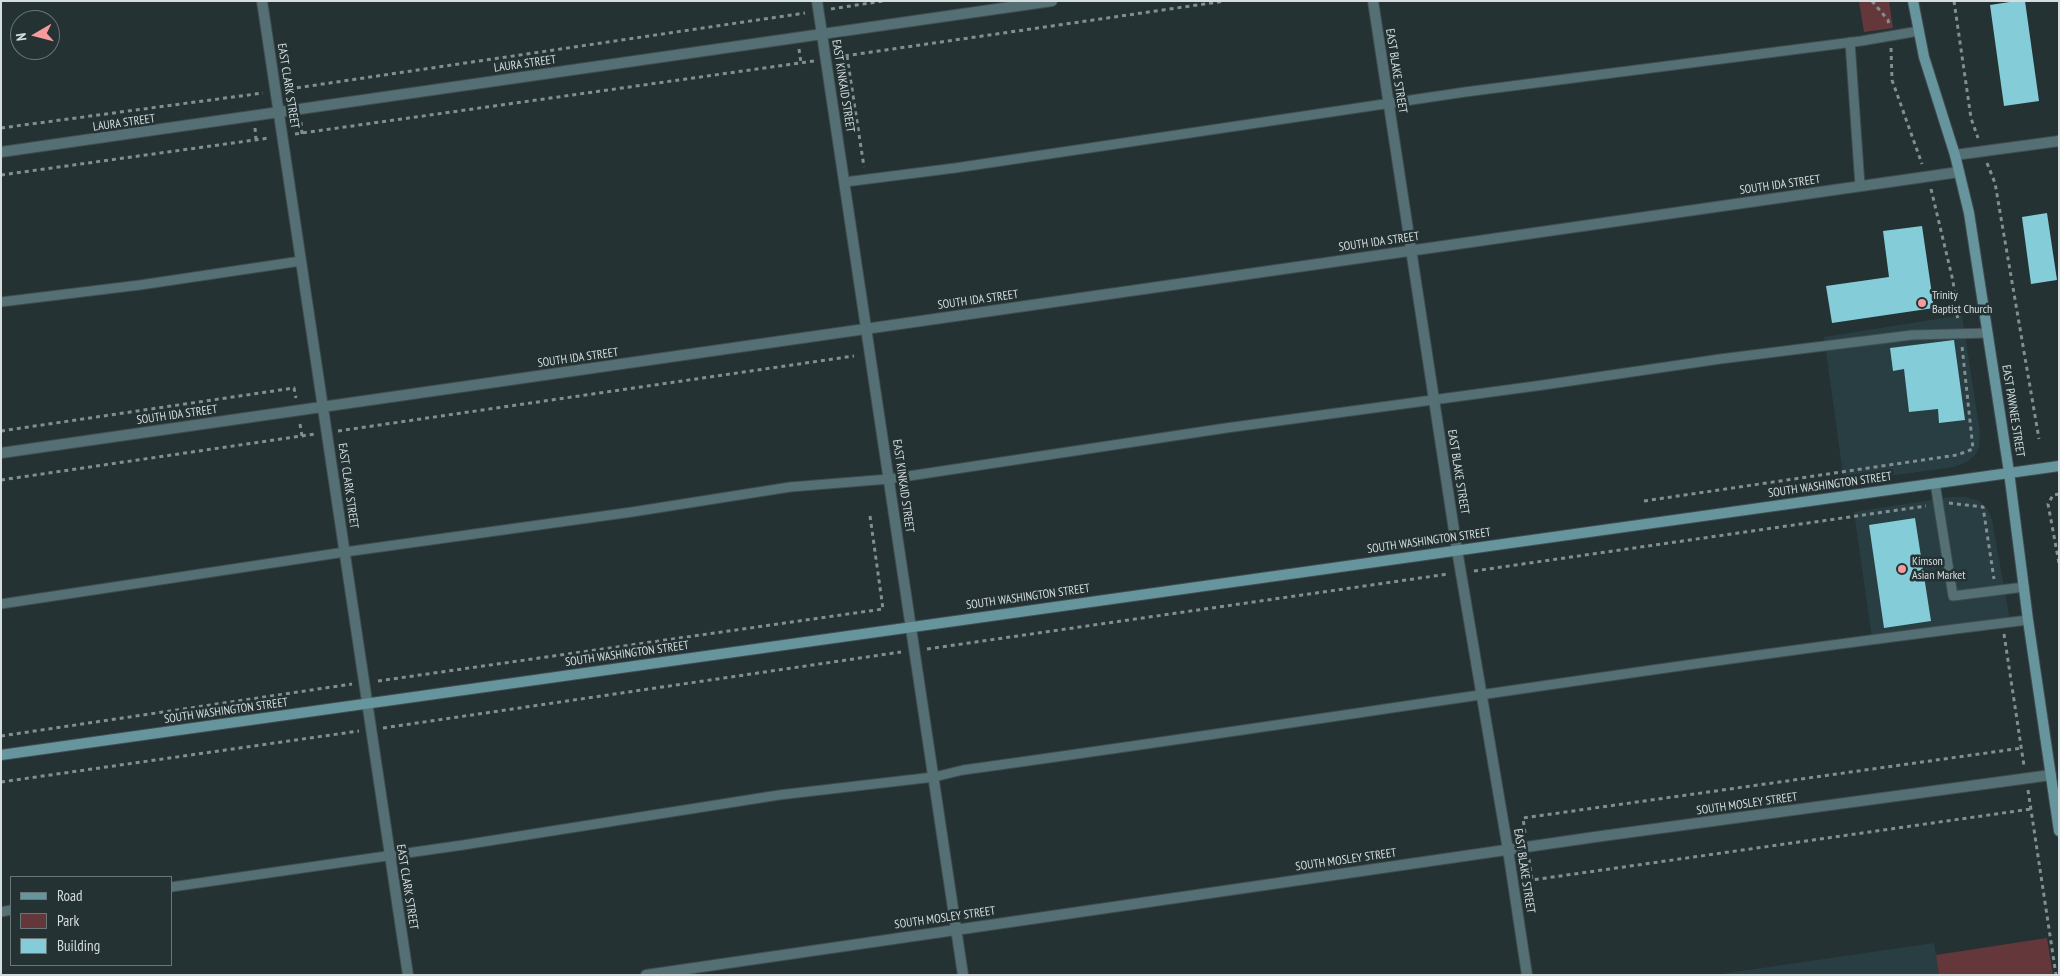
<!DOCTYPE html>
<style>
body{margin:0}
#map{position:relative;width:2060px;height:976px;overflow:hidden;background:#243234;font-family:"PT Sans Narrow",sans-serif}
canvas{display:block}
.frame{position:absolute;inset:0;border:2px solid #d5dddf;pointer-events:none}
.legend{position:absolute;left:10px;top:876px;width:162px;height:90px;box-sizing:border-box;background:#243234;border:1px solid #6b7678;margin:0;padding:6px 9px;list-style:none;font-size:15px;color:#d5dddf}
.legend li{display:flex;align-items:center;gap:10px;height:25px}
.legend b{width:25px;border:1px solid #6b7678}
.north{position:absolute;left:10px;top:10px;width:50px;height:50px;box-sizing:border-box;background:#243234;border:1px solid #6b7678;border-radius:50%;rotate:262deg;font-size:14px;font-weight:700;line-height:20px;text-align:center;color:#d5dddf}
.north::after{content:'';display:block;margin:auto;width:18px;height:22px;background:#f59b9d;clip-path:polygon(50% 0,100% 100%,50% 72%,0 100%)}
</style>
<div id="map">
<canvas width="2060" height="976"></canvas>
<div class="frame"></div>
<ul class="legend">
<li><b style="height:6px;background:#67959d"></b>Road</li>
<li><b style="height:14px;background:#64383a"></b>Park</li>
<li><b style="height:14px;background:#83ccd8"></b>Building</li>
</ul>
<div class="north">N</div>
</div>
<script>
const c = document.querySelector('canvas').getContext('2d');
c.lineJoin = 'round';
function paint(path, color) {
  c.fillStyle = color;
  c.fill(path, 'evenodd');
}
function trace(path, color, width, dash) {
  c.strokeStyle = color;
  c.lineWidth = width;
  c.lineCap = dash ? 'butt' : 'round';
  c.setLineDash(dash || []);
  c.stroke(path);
}
function drawText(font, color, halo, rows, align = 'center') {
  c.font = font + ' "PT Sans Narrow",sans-serif';
  c.lineWidth = 5;
  c.setLineDash([]);
  c.textBaseline = 'middle';
  c.strokeStyle = halo;
  c.fillStyle = color;
  for (const [text, x, y, turn = 0] of rows) {
    c.save();
    c.translate(x, y);
    c.rotate((+turn || 0) * Math.PI / 180);
    c.textAlign = isNaN(turn) ? turn : align;
    if (halo) c.strokeText(text, 0, 0);
    c.fillText(text, 0, 0);
    c.restore();
  }
}
paint(new Path2D(`
 M1962,315l18,118 -1,14 -4,8 -8,7 -13,5 -110,15 -20,-145z
 M1950,497h16l13,4 8,7 5,12 19,106 -138,19 -19,-133z
 M1934,943l5,32h-225z`), '#283e42');
paint(new Path2D(`
 M1859,1h30l4,27 -29,4z
 M2047,938l6,37h-114l-3,-20z`), '#64383a');
paint(new Path2D(`
 M2016,1h9l14,100 -35,5 -14,-101z
 M2047,213l10,67 -26,4 -9,-67z
 M1922,226l12,82 -102,15 -6,-37 63,-9 -6,-46z
 M1954,340l11,80 -26,3 -1,-14 -29,3 -5,-43 -11,2 -3,-23z
 M1915,518l16,103 -47,7 -15,-103z`), '#83ccd8');
const lane = new Path2D(`
 M1850,42l10,144
 M845,182l110,-14 510,-76 396,-51 58,-10
 M1,302l139,-17 161,-24
 M1935,483l18,113 71,-9
 M1,604l344,-52 287,-40 158,-25 99,-8 337,-51 317,-43 177,-26 192,-24 76,-2
 M171,887l292,-42 316,-50 155,-18 29,-7c355,-49 709,-107 1065,-150
 M1,912l10,-2`);
const street = new Path2D(`
 M262,1l146,974
 M817,1l146,974
 M1373,1l84,549 51,300 19,125
 M1,152c351,-48 700,-103 1051,-151
 M1955,155l104,-14
 M1,453l1958,-281
 M646,975l949,-138 456,-62`);
const secondary = new Path2D(`
 M1913,1l11,56 31,98 14,58 40,259 19,148 31,211
 M1,755l2058,-289`);
trace(lane, '#404d4f', 11);
trace(street, '#404d4f', 12);
trace(secondary, '#404d4f', 12);
trace(new Path2D(`
 M1872,1l16,19 1,5
 M1954,1l17,117 7,20
 M831,9l52,-8
 M1891,48l1,32 30,84
 M799,49l2,14
 M847,56l17,111
 M837,57l388,-56
 M289,89l516,-76
 M301,122l1,12
 M1,128l262,-35
 M255,128l1,12
 M295,134l519,-73
 M1987,163l8,20 44,256
 M1,175l268,-37
 M1931,189l22,92 5,41
 M300,424l2,12
 M1,431l293,-43 2,10
 M338,431l516,-75
 M1,480l314,-46
 M2059,494l-6,1 -5,9 11,59
 M1644,501l313,-46 16,-6 -11,-103
 M1949,503l34,4 11,72
 M1474,571l452,-65
 M2004,634l20,132
 M927,649l521,-75
 M378,681l505,-72 -13,-93
 M383,728l518,-76
 M1,736l351,-52
 M1,782l358,-51
 M2028,790l28,185
 M1525,833l-2,-15 499,-70
 M1529,859l3,21 499,-71`), '#838e90', 3, [4, 4]);
trace(lane, '#547075', 9);
trace(street, '#547075', 10);
trace(secondary, '#67959d', 10);
for (const [x, y, r, color] of [
 [1922,303,5,"#f59b9d"],
 [1902,569,5,"#f59b9d"]
]) {
  const dot = new Path2D();
  dot.arc(x, y, r, 0, 2 * Math.PI);
  c.fillStyle = color;
  c.fill(dot);
  trace(dot, '#243234', 2);
}
drawText('12px', '#d5dddf', '#243234', [
 ["LAURA STREET",525,64,-8],
 ["EAST BLAKE STREET",1396,71,81],
 ["EAST CLARK STREET",288,86,81],
 ["EAST KINKAID STREET",843,86,81],
 ["LAURA STREET",124,123,-8],
 ["SOUTH IDA STREET",1780,185,-8],
 ["SOUTH IDA STREET",1379,242,-8],
 ["SOUTH IDA STREET",978,300,-8],
 ["SOUTH IDA STREET",578,358,-8],
 ["EAST PAWNEE STREET",2013,411,81],
 ["SOUTH IDA STREET",177,415,-8],
 ["EAST BLAKE STREET",1458,472,81],
 ["SOUTH WASHINGTON STREET",1830,485,-8],
 ["EAST CLARK STREET",348,486,82],
 ["EAST KINKAID STREET",903,486,82],
 ["SOUTH WASHINGTON STREET",1429,541,-8],
 ["SOUTH WASHINGTON STREET",1028,597,-8],
 ["SOUTH WASHINGTON STREET",627,654,-8],
 ["SOUTH WASHINGTON STREET",226,711,-8],
 ["SOUTH MOSLEY STREET",1747,804,-8],
 ["SOUTH MOSLEY STREET",1346,860,-8],
 ["EAST BLAKE STREET",1524,871,81],
 ["EAST CLARK STREET",407,887,81],
 ["SOUTH MOSLEY STREET",945,918,-8]
]);
drawText('12px', '#d5dddf', '#243234', [
 ["Trinity",1932,296],
 ["Baptist Church",1932,310],
 ["Kimson",1912,562],
 ["Asian Market",1912,576]
], 'left');
</script>
